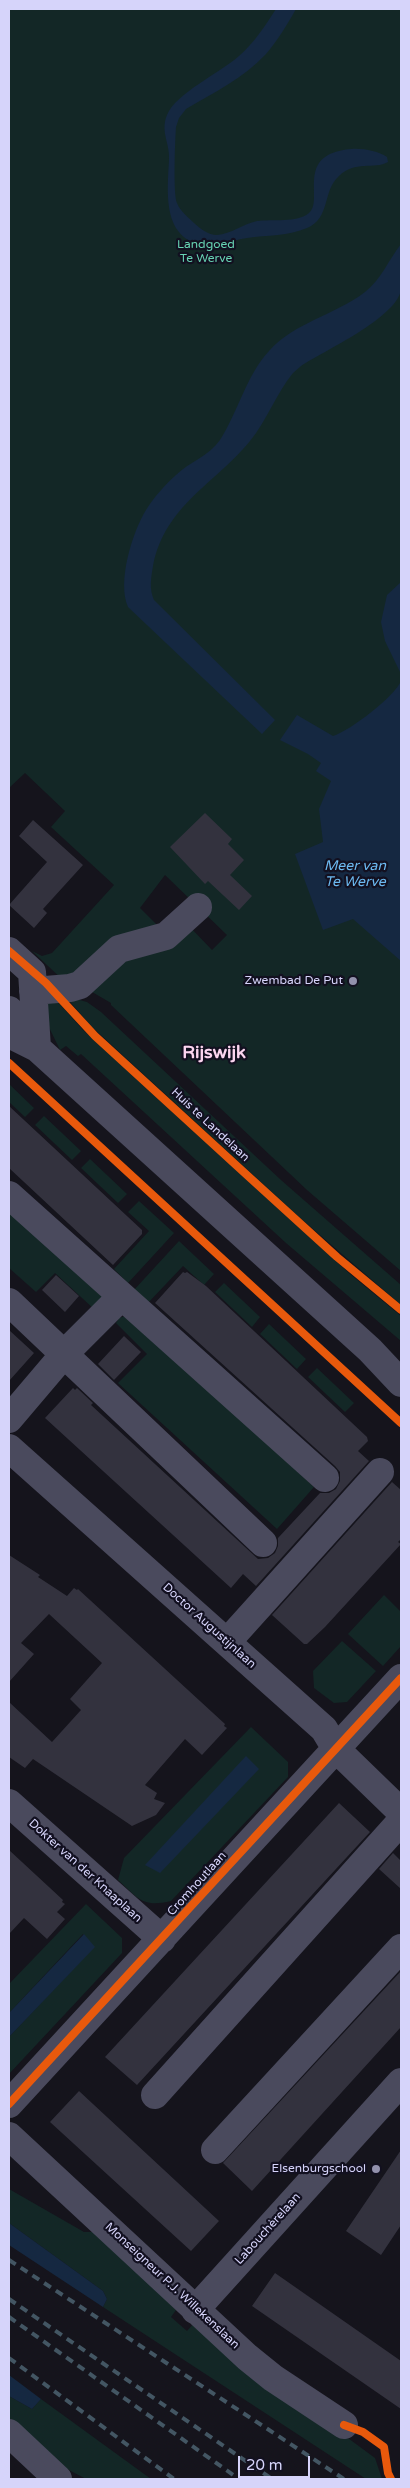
<!DOCTYPE html>
<meta charset="utf-8">
<style>
body{margin:0}
#map{position:relative;width:410px;height:2488px;overflow:hidden;background:#15141c;font-family:"Varela Round",sans-serif}
canvas{display:block}
.frame{position:absolute;inset:0;border:10px solid #d6d4fa;pointer-events:none}
.scale{position:absolute;left:238px;top:2456px;width:72px;height:22px;box-sizing:border-box;border:2px solid #d6d4fa;border-top:0;padding-left:6px;font-size:15px;line-height:18px;white-space:nowrap;color:#d6d4fa;-webkit-text-stroke:4px #121020;paint-order:stroke}
</style>
<div id="map">
<canvas width="410" height="2488"></canvas>
<div class="frame"></div>
<div class="scale">20 m</div>
</div>
<script>
const c = document.querySelector('canvas').getContext('2d');
c.lineJoin = 'round';
function paint(path, color) {
  c.fillStyle = color;
  c.fill(path, 'evenodd');
}
function trace(path, color, width, dash) {
  c.strokeStyle = color;
  c.lineWidth = width;
  c.lineCap = dash ? 'butt' : 'round';
  c.setLineDash(dash || []);
  c.stroke(path);
}
function drawText(font, color, halo, rows, align = 'center') {
  c.font = font + ' "Varela Round",sans-serif';
  c.lineWidth = 4.5;
  c.setLineDash([]);
  c.textBaseline = 'middle';
  c.strokeStyle = halo;
  c.fillStyle = color;
  for (const [text, x, y, turn = 0] of rows) {
    c.save();
    c.translate(x, y);
    c.rotate((+turn || 0) * Math.PI / 180);
    c.textAlign = isNaN(turn) ? turn : align;
    if (halo) c.strokeText(text, 0, 0);
    c.fillText(text, 0, 0);
    c.restore();
  }
}
paint(new Path2D(`
 M9,9h392v1262l-94,-81 -196,-185v-2l-24,-14 22,-24 79,-40 24,25 15,-15 -62,-60 -25,33 24,24 -100,49 -32,-30 10,5 10,-3 62,-68 -63,-58 14,-16 -40,-38 -16,15z
 M49,992l34,38 267,244 51,42v25l-115,-98 -205,-189 -3,2 -12,-10 -6,4 -14,-29z
 M65,996l22,6 14,10 180,168 120,105v20l-103,-89 -207,-190z
 M9,1084l25,24 -9,9 -16,-15z
 M44,1116l37,35 -9,9 -37,-35z
 M90,1159l37,35 -9,9 -37,-35z
 M139,1201l35,32 -46,50 -14,-14 35,-38 -21,-19z
 M9,1205l97,93 -11,12 -40,-37 -19,19 -27,-24z
 M179,1241l35,33 -10,11 -21,-19 -36,38 -14,-13z
 M224,1283l36,34 -8,10 -37,-35z
 M129,1315l185,172 -37,42 -159,-146 29,-29 -31,-31 3,-5z
 M269,1324l37,35 -9,10 -37,-35z
 M317,1368l37,35 -9,9 -37,-35z
 M384,1595l17,17v34l-18,20 -35,-32z
 M342,1641l34,30 -29,31 -13,1 -20,-15 -1,-17z
 M251,1727l37,35v15l-117,124c-29,7 -33,-3 -53,-21l6,-22z
 M86,1904l36,34v15l-113,121v-37l85,-90 -11,-13 -74,79v-29z
 M9,2189l75,43h16l76,78 -5,7 16,14 6,-7 182,134 7,21h-16l-263,-172 4,-8 -4,-8 -94,-68z
 M9,2396l23,13 9,-10 110,80h-65l-34,-18 -43,-37z`), '#132726');
paint(new Path2D(`
 M276,9h20c-9,16 -18,31 -30,45 -22,24 -53,39 -80,55l-7,9 -3,9c-1,13 -3,68 1,76 3,8 11,14 17,20 7,6 14,12 23,12 14,-1 26,-11 40,-14 15,-2 40,2 52,-8 16,-13 -16,-59 42,-64 12,-1 27,2 36,8l1,5c-14,8 -33,-2 -49,14 -17,15 -8,42 -32,52 -18,8 -40,7 -60,10 -14,2 -33,10 -48,6 -38,-9 -31,-57 -30,-85 1,-16 -9,-27 -2,-44 9,-22 53,-42 72,-59 15,-13 26,-30 37,-47z
 M401,244c0,14 3,32 0,46 -5,28 -77,61 -100,76l-8,7c-17,21 -26,47 -43,68 -35,43 -85,64 -97,125 -2,12 -4,23 1,34l121,120 -13,14 -134,-127c-11,-25 4,-74 18,-97 8,-13 19,-25 30,-35 13,-13 33,-19 44,-35 18,-28 26,-64 49,-89 26,-29 66,-36 96,-59 16,-12 24,-33 36,-48z
 M401,582v92l-16,-33 -4,-19 6,-27z
 M401,681v280l-48,-42 -30,11 -28,-76 28,-12 -4,-33 12,-28 -15,-10 5,-8 -13,-9 -28,-14 17,-25 36,21c17,-5 62,-40 68,-55z
 M246,1756l13,13 -99,104 -15,-8z
 M84,1934l11,13 -86,90v-24z
 M9,2223l94,68 4,8 -4,8 -94,-62z
 M9,2375l32,24 -9,10 -23,-13z`), '#152841');
paint(new Path2D(`
 M205,813l27,26 -4,5 16,16 -14,15 22,21 -13,14 -31,-29 -3,3 -35,-37z
 M33,820l50,45 -40,44 4,4 -13,15 -25,-23 38,-43 -28,-26z
 M9,1106l133,124v4l-29,31 -104,-97z
 M183,1272l2,1 2,-1 19,14 161,151 1,4 -10,10 11,10 -113,125 -13,-12 -12,14 -186,-170 28,-30 2,2 2,-2 16,15 -2,2 167,154 10,-1 7,-5 3,-7v-8l42,-45h9l7,-4 4,-8v-9l-5,-6 -180,-163z
 M56,1275l23,21 -14,16 -23,-22z
 M9,1330l25,23 -25,28z
 M124,1336l17,16 -27,28 -16,-16z
 M392,1482l9,8v49l-3,3 3,2 -76,83 -18,17h-3l-32,-29z
 M9,1555l31,20 -2,2 29,19 7,-8 3,2 1,-1 147,135 -1,2 3,2 -25,27 -17,-16 -40,46 12,8 -3,6 11,4 -9,12 -24,11 -99,-67 -8,9 -16,-11v-55l43,40 29,-32 -11,-11 32,-36 -53,-49 -28,29 13,11 -25,28z
 M339,1803l31,29 -233,253 -32,-28z
 M9,1850l54,50 -1,2 3,2 -8,8 8,7 -18,20 -23,-21 -15,16z
 M393,1853l8,8v28l-22,-20z
 M401,1971v56l-149,164 -29,-28z
 M79,2091l140,130 -28,30 -141,-129z
 M401,2150v75l-20,30 -35,-24z
 M275,2273l126,88v48l-149,-103z`), '#33323e');
trace(new Path2D(`
 M9,951l23,21 5,76
 M33,991l37,-3 10,-3 39,-36 47,-13 32,-29
 M9,1010l15,14 12,22
 M9,1034l28,14 333,302 31,33
 M9,1195l316,283
 M9,1302l254,241
 M9,1419l56,-66 56,-56
 M9,1448l315,281 12,20 65,63
 M227,1642l153,-170
 M9,1803l153,136
 M155,2095l246,-274
 M9,2104l392,-426
 M9,2136l238,221 26,21 71,47
 M215,2150l186,-202
 M195,2310l206,-228
 M9,2433l49,46`), '#4a4a5d', 28);
trace(new Path2D(`
 M9,2260l335,219
 M9,2299l263,180
 M9,2317l230,162
 M9,2358l165,121`), '#435663', 4, [8, 6]);
trace(new Path2D(`
 M9,951l37,32 49,53 153,140 89,81 64,53
 M9,1063l392,360
 M9,2104l392,-426
 M344,2425l19,7 21,15 4,26 3,6`), '#e8590c', 8);
for (const [x, y, r, color] of [
 [353,981,5,"#9291ac"],
 [376,2169,5,"#9291ac"]
]) {
  const dot = new Path2D();
  dot.arc(x, y, r, 0, 2 * Math.PI);
  c.fillStyle = color;
  c.fill(dot);
  trace(dot, '#121020', 2);
}
drawText('12px', '#67d3b3', '#121020', [
 ["Landgoed",206,245],
 ["Te Werve",206,259]
]);
drawText('12px', '#d6d4fa', '#121020', [
 ["Zwembad De Put",343,981],
 ["Elsenburgschool",366,2169]
], 'right');
drawText('12px', '#d6d4fa', '#121020', [
 ["Huis te Landelaan",210,1125,43],
 ["Doctor Augustijnlaan",209,1626,42],
 ["Dokter van der Knaaplaan",85,1871,42],
 ["Cromhoutlaan",197,1884,-48],
 ["Labouchèrelaan",268,2229,-48],
 ["Monseigneur P.J. Willekenslaan",172,2286,43]
]);
drawText('italic 14px', '#6cb9f0', '#121020', [
 ["Meer van",355,866],
 ["Te Werve",355,882]
]);
drawText('bold 18px', '#fbd5ef', '#121020', [
 ["Rijswijk",214,1053]
]);
</script>
